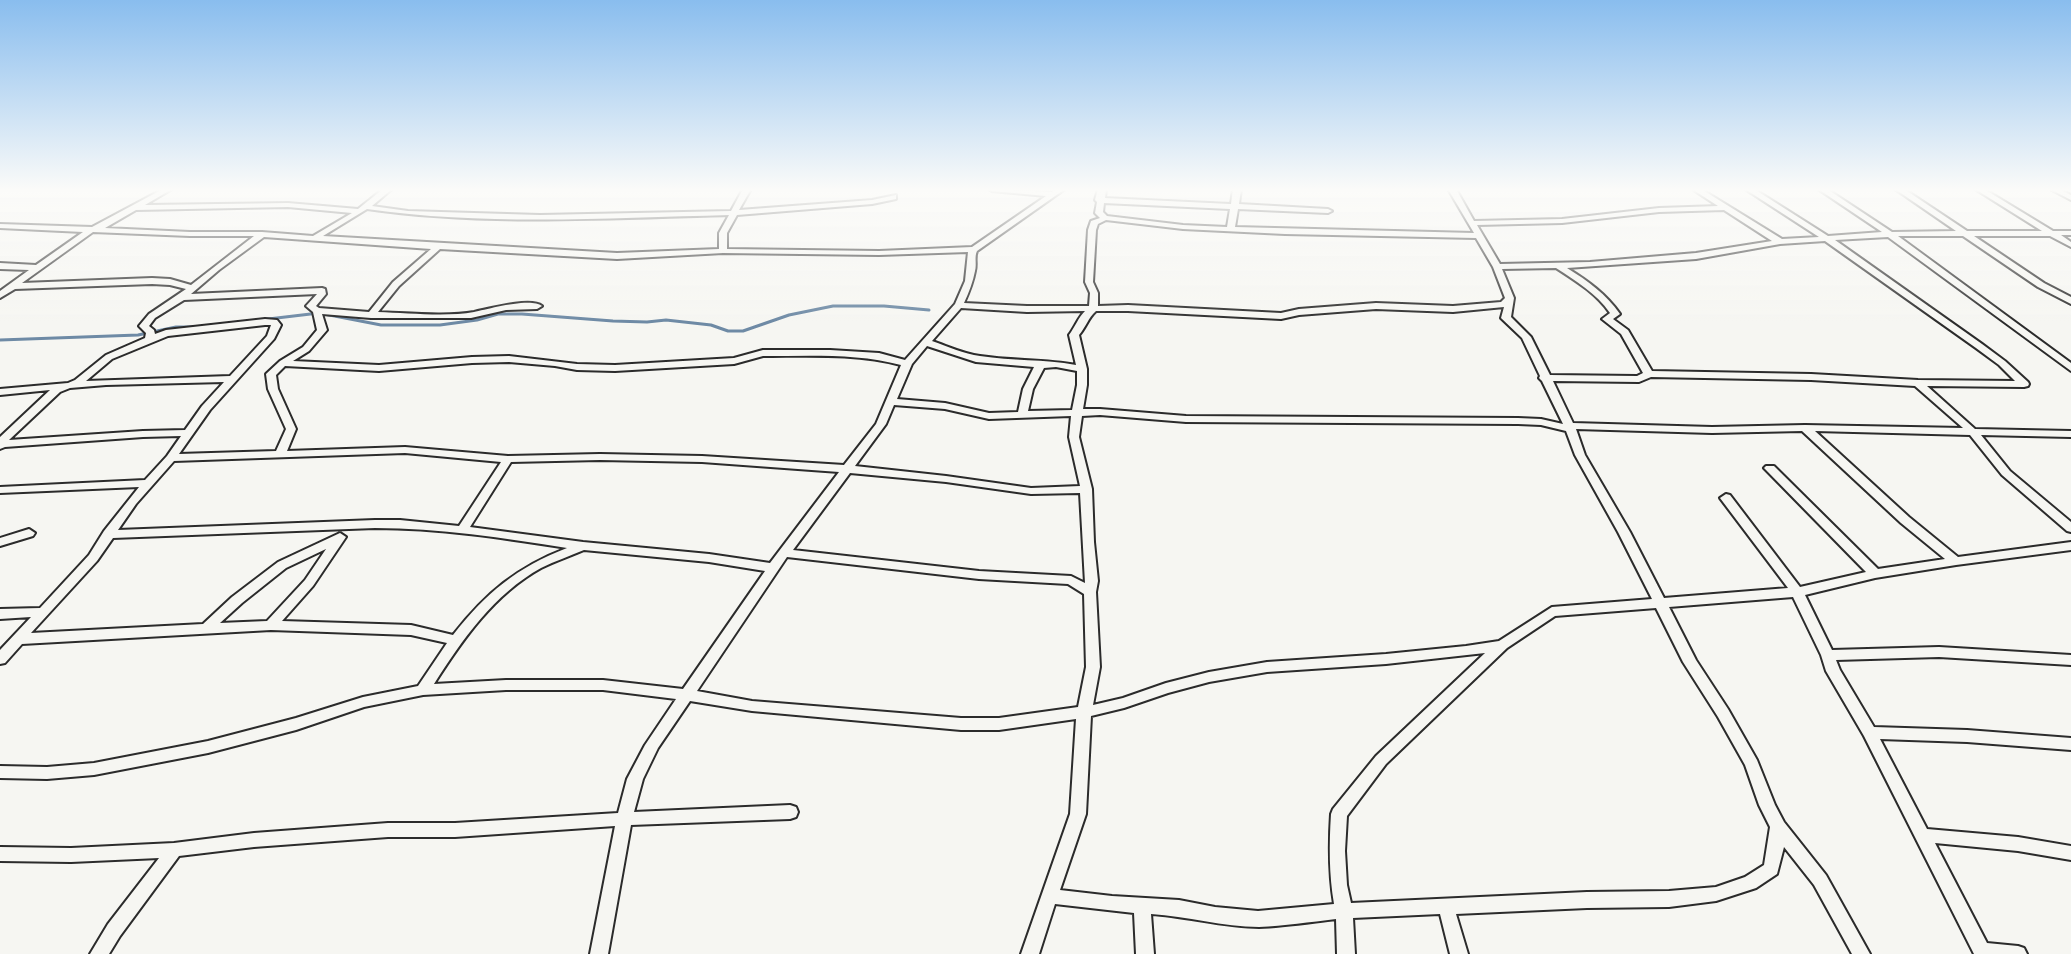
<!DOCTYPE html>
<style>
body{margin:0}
canvas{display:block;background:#f6f6f2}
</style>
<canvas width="2071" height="954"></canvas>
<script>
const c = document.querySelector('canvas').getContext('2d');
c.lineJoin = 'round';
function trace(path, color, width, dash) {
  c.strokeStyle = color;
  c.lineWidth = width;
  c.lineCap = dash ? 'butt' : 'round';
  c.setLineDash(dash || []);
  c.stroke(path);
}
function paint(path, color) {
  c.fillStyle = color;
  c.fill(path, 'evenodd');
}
trace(new Path2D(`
 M243,322l76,-9 62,12h59l37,-5 21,-6h24l91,7 34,1 19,-2 45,5 17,6h15l46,-16 44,-9h51l45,4
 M0,340l138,-5 38,-8h21`), '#6e8aa5', 3);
const minor = new Path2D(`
 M163,189h9l-27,16 143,-2 70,6 25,-20h9l-20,17 36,5 132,4 191,-4 12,-22h8l-12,21 133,-10 24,-5v4l-24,5 -135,11 -10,18v16l152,2 93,-4 74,-51 -54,-5 -4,-2 64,3 4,-3h9l-88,62c-3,6 0,13 -2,20 -2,11 -6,21 -11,32l63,3h62l1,-13 -5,-11 3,-52 3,-9 9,-3 -5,-5 2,-11 -2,-2 3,-11h8l-1,9 126,6 2,-15h8l-2,15 89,5 4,2 -4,2 -90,-4 -3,18 239,6 -26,-44h8l18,32 88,-2 97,-11 59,-2 -26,-17h9l81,50 37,-2 -74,-48h9l74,47 54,-4 -64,-43h9l65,43 64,-1 -61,-42h9l63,42h75l-67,-42h9l69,42h18v4h-10l10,7v5l-21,-11h-76l70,47 27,14v7l-33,-17 -75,-51h-65l173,127v8l-183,-134 -53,3 147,104 23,17 23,21 1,2 -1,2 -4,1 -97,-1 48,43 96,2v6l-90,-2 29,36 61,51v10l-4,-1 -65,-56 -32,-40 -155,-4 94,86 49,40 113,-15v8l-115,15 -81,13 -70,17 27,55 107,-3 132,8v10l-132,-8 -103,3 4,10 34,57 93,3 104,8v12l-104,-8 -87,-3 47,90 91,8 53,9v14l-53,-9 -83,-8 52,100 31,3 6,2 3,6h-53l-110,-218 -38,-65 -5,-16 -28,-58 -124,10 27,53 32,49 29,51 18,45 9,17 42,53 44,79h-18l-38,-69 -30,-38 -7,27 -21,14 -40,13 -47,6 -82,1 -131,6 12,40h-18l-10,-40 -87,4 2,36h-18l-1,-35c-26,3 -52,7 -77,8 -36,0 -72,-11 -108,-13l3,40h-18l-2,-41 -79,-9 -16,50h-18l49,-140 6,-95 -77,11h-38l-209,-19 -62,-10 -32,47 -15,31 -9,33 156,-7 6,2 2,5 -2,5 -6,2 -159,6 -23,129h-18l25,-128 -160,11h-67l-134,10 -75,9 -59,80 -11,18h-19l18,-30 51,-66 -88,4 -71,-1v-14l71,1 103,-5 80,-10 134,-10h67l163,-10 9,-34 18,-34 31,-46 -73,-9h-97l-83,5 -59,12 -68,23 -88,23 -114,22 -47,4 -47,-1v-12l47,1 47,-4 114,-22 88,-23 67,-21 55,-11 29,-43 -36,-8 -140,-5 -249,14 -17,19 -5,1v-14l31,-33 -31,2v-10l40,-1 49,-53 15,-24 35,-44 -139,6v-6l145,-7 22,-24 14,-20 -38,1 -138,10 -5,2v-12l50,-47 -50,5v-6l68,-6 7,-3 31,-25 39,-17 1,-5 -7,-7 10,-12 37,-25 -16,-4 -18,-1 -137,5 -15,9v-7l29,-21 -29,-1v-6l36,2 47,-33 -83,-4v-4l92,3zM1104,203l126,6 -3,18 -44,-2 -76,-9 -4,-4zM288,207l64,6 -39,23 -51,-4h-72l-85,-4 31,-18zM367,209c118,17 242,9 362,6l-10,18v16l-102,4 -294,-17zM1724,210l48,31 -76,12 -106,9 -90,2 -23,-39 85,-2 97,-11zM1106,220l77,9 102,5 191,4 17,29 12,31 -4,4 -48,4 -77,-3 -77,6 -18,4 -153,-8 -30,1v-13l-5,-11 3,-52 2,-6zM93,232l97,4h64l-63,49 -21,-6 -18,-1 -130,5zM264,237l167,12 -38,33 -24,30 -50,-4 -3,-2 10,-12 -1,-5 -3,-1 -131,6 28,-24zM1825,241l151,107 23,17 16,16 -97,-1 -107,-6 -159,-3 -24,-41 -15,-11 7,-5c-14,-20 -32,-33 -53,-46l129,-9 84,-15zM440,249l177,10 106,-6 156,2 89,-3 -3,29 -10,23 -50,56 -26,-7 -49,-3h-67l-29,8 -119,7 -38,-1 -68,-8 -37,1 -93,8 -86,-4 16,-10 18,-21 -5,-16 49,4h100l35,-8 31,-1 5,-3c-11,-9 -54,3 -68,6 -27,5 -67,1 -96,0l21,-26zM1556,268c20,13 40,25 54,45l-8,6 19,15 22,39 -6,3 -87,-1 -19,-38 -20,-20 3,-19 -12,-29zM317,294l-11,12 7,6 4,18 -14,17 -23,14 -14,13 2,15 18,40 -10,22 -97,3 31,-44 64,-71 7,-14 -4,-5 -12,-1 -99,11 -11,4 -1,-4 -5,-4 6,-8 29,-18zM1504,307l-3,11 21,20 18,38 -1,2 3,3 21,43 -22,-5 -23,-1 -332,-2 -86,-7h-17l4,-24v-16l-8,-34c7,-8 9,-17 17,-24h32l153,8 18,-4 77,-6 77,3zM961,308l66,4 58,-1c-7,7 -10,16 -16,24l7,30c-32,-6 -64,-4 -96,-9 -16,-2 -33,-10 -48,-15zM265,325h6l-4,11 -37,40 -144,5 26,-22 56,-23zM927,346l49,16 58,5 -11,22 -5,23 -29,1 -44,-10 -48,-4 15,-35zM763,356c46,0 94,-3 138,9l-25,59 -32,41 -142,-9 -102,-2 -92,2 -103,-9 -118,4 9,-22 -18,-40 -2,-14 9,-9 94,5 93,-8 37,-1 46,4 22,4 38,1 119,-7zM1056,367l21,4v14l-5,25 -44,1 5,-22 11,-21zM1651,377l160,3 104,6 48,42 -158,-3 -93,2 -139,-4 -20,-42 86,1zM224,382l-22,24 -17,24 -42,1 -134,9 51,-48 10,-4 36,-3zM894,405l51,4 44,10 82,-3 -2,21 11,49 -49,2 -85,-12 -91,-10 31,-42zM1100,415l86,7 332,2 23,1 25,6 9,24 43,77 34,67 -100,8 -53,34 -33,5 -80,8 -119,8 -58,10 -43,11 -43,15 -30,7 7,-38 -4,-75 2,-11 -4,-39 -2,-53 -13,-52 3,-21zM1576,429l136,4 90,-2 99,92 44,36 -67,10 -104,-103h-8l-2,2 2,2 100,102 -66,15 -70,-92 -4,-1 -6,4 68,90 -124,10 -34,-66 -45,-77zM405,453l96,9 -42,64 -59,-6h-25l-257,10 18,-26 38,-43zM600,460l102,2 137,10 -69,91 -61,-9 -126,-12 -113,-15 41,-65zM850,473l96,9 85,12 49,-1 5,90 -14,-7 -92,-5 -186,-21zM375,528c64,0 129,10 192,20 -50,19 -81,45 -114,87l-42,-10 -129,-4 31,-35 31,-46 2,-3 -6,-4 -62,29 -46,35 -29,27 -172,9 66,-72 16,-23zM326,549l-21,31 -38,41 -47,2 22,-20 44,-35zM584,550l125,12 56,9 -82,118 -80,-9h-97l-72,4c28,-44 60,-90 107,-116 14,-7 29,-12 43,-18zM787,557l192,22 89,5 16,10 2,73 -8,40 -79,11h-38l-209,-17 -55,-10zM1656,608l27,54 35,55 27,48 14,40 11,22 -6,38 -19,12 -29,10 -47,4 -82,1 -236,11 -4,-18 -2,-34 2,-35 39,-52 121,-116 48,-32zM1485,653l-109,103 -43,53 -2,5c-2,31 -2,60 3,90l-76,7 -43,-4 -36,-7 -67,-4 -52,-6 26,-76 5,-98 33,-8 44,-15 41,-11 58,-10 119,-8z
 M2050,189h9l12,6v5z
 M29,529l6,4 -2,3 -33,10v-8z`);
trace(minor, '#2b2b2b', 4);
paint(minor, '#f6f6f2');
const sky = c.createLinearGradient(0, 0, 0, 322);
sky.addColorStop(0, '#89bdee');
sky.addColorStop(0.59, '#fbfbf9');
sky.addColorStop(1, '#fbfbf900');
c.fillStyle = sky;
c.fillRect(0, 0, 2071, 322);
</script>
